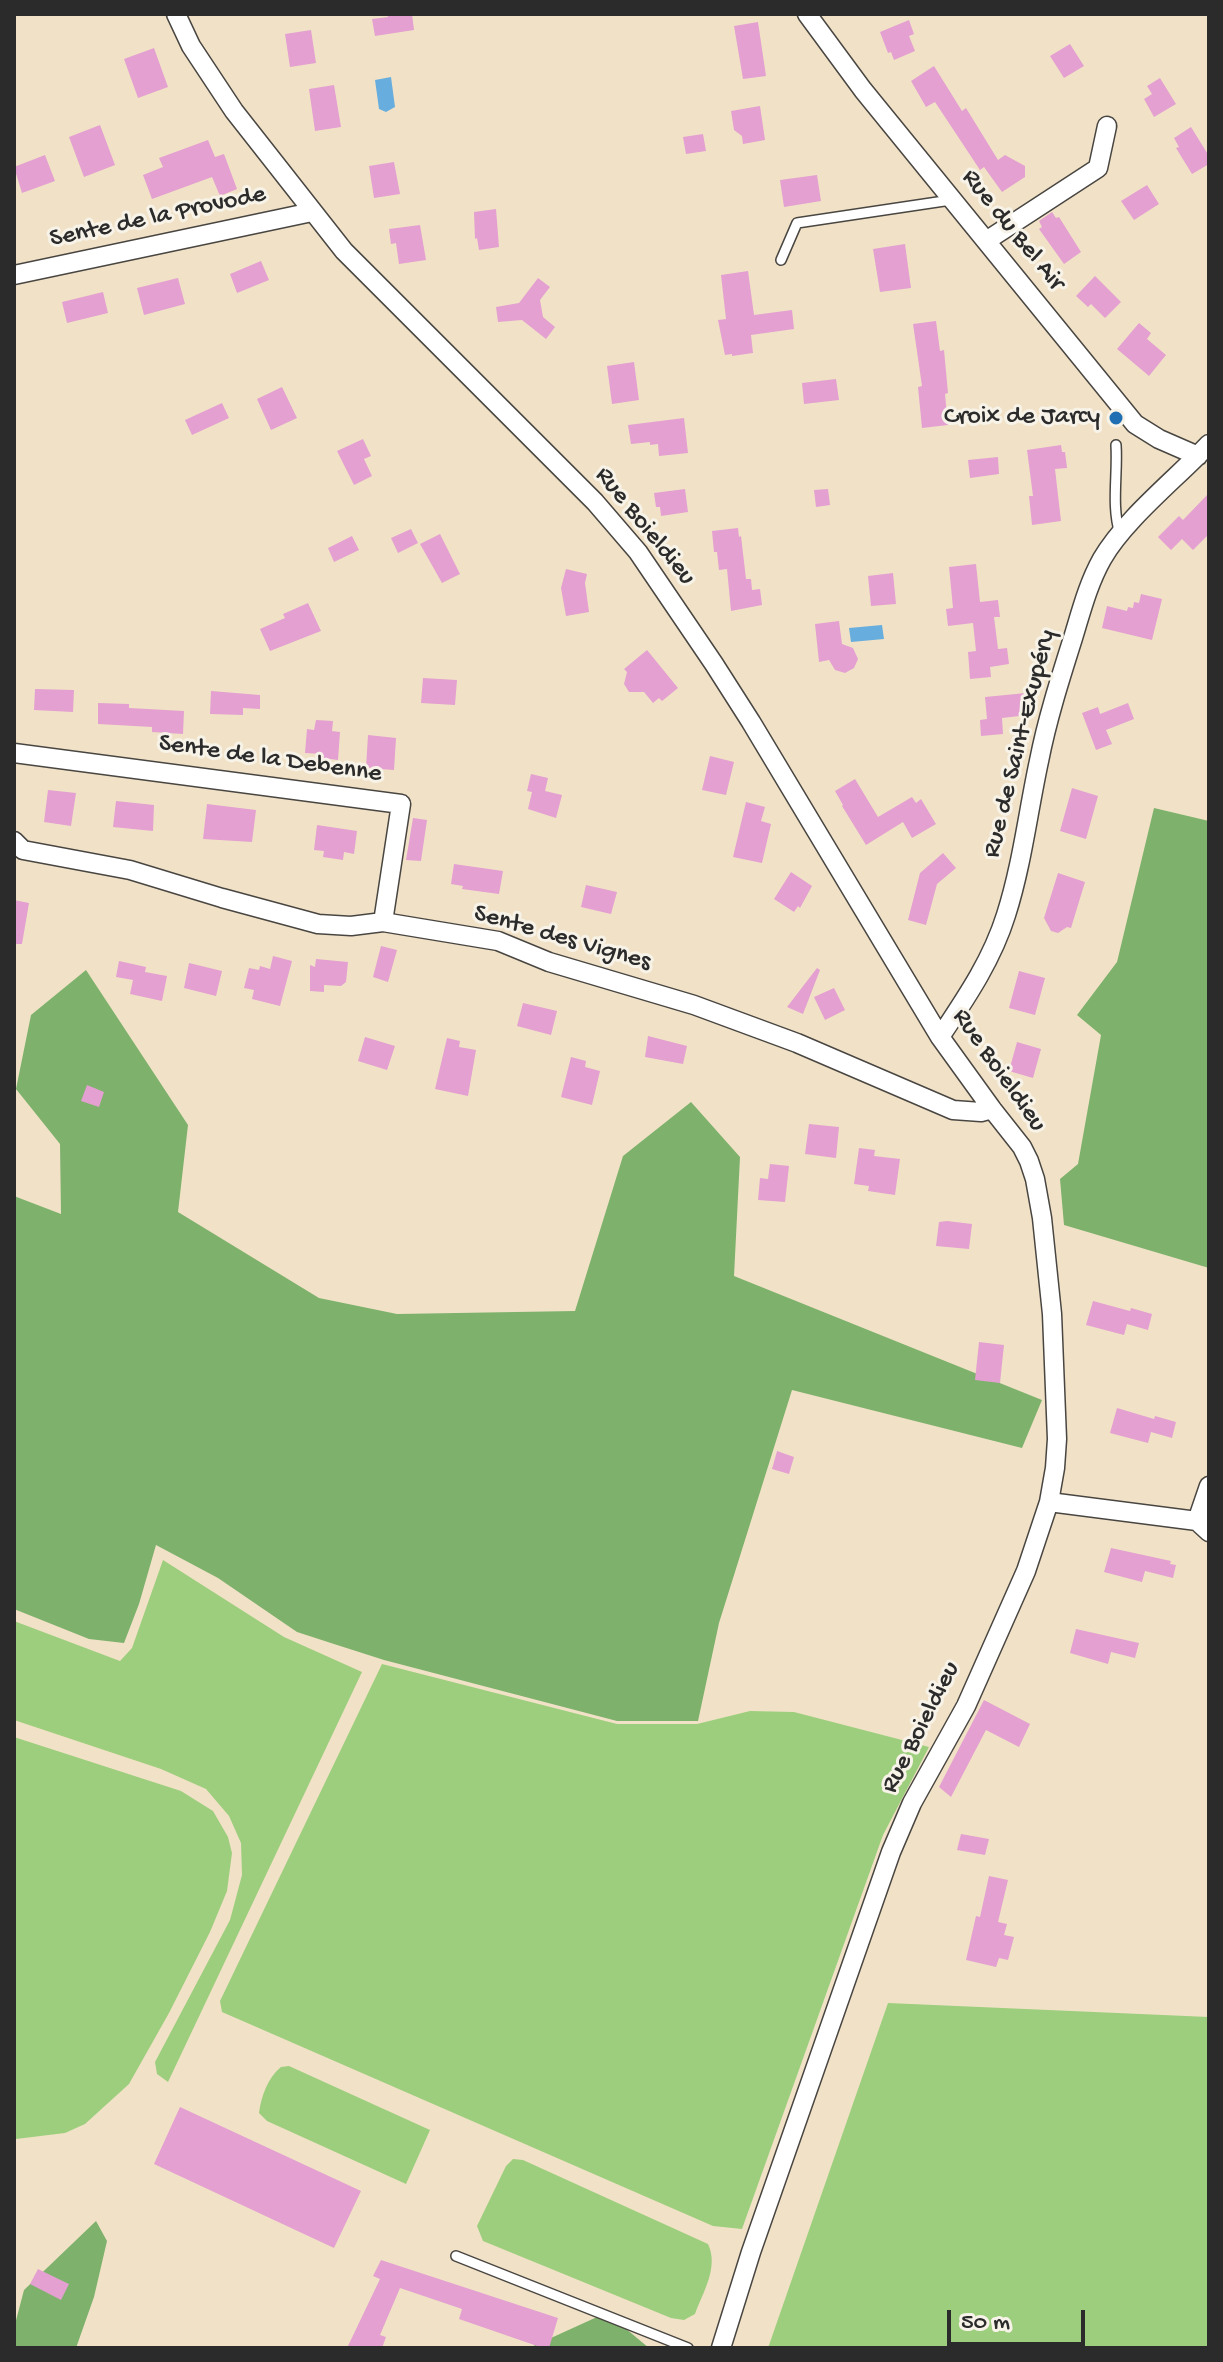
<!DOCTYPE html>
<meta charset="utf-8">
<style>
body{margin:0}
#map{position:relative;width:1223px;height:2362px;overflow:hidden;background:#f1e2c7;font-family:"Gochi Hand",sans-serif}
canvas{display:block}
.frame{position:absolute;inset:0;border:16px solid #2b2b2b;pointer-events:none}
.scale{position:absolute;left:947px;top:2310px;width:138px;height:36px;box-sizing:border-box;border:4px solid #2b2b2b;border-top:0;padding-left:10px;font-size:24px;line-height:28px;white-space:nowrap;color:#2b2b2b;-webkit-text-stroke:6px #f7f3e8;paint-order:stroke}
</style>
<div id="map">
<canvas width="1223" height="2362"></canvas>
<div class="frame"></div>
<div class="scale">50 m</div>
</div>
<script>
const c = document.querySelector('canvas').getContext('2d');
c.lineJoin = 'round';
function paint(path, color) {
  c.fillStyle = color;
  c.fill(path, 'evenodd');
}
function trace(path, color, width, dash) {
  c.strokeStyle = color;
  c.lineWidth = width;
  c.lineCap = dash ? 'butt' : 'round';
  c.setLineDash(dash || []);
  c.stroke(path);
}
function drawText(font, color, halo, rows, align = 'center') {
  c.font = font + ' "Gochi Hand",sans-serif';
  c.lineWidth = 6;
  c.setLineDash([]);
  c.textBaseline = 'middle';
  c.strokeStyle = halo;
  c.fillStyle = color;
  for (const [text, x, y, turn = 0] of rows) {
    c.save();
    c.translate(x, y);
    c.rotate((+turn || 0) * Math.PI / 180);
    c.textAlign = isNaN(turn) ? turn : align;
    if (halo) c.strokeText(text, 0, 0);
    c.fillText(text, 0, 0);
    c.restore();
  }
}
paint(new Path2D(`
 M163,1560l121,77 78,35 -194,410 -11,-8 -2,-12 75,-142 12,-45 -1,-32 -12,-27 -23,-27 -45,-20 -147,-49v-99l106,40 12,-13z
 M382,1664l235,60h80l53,-13 44,1 135,35 -46,88 -141,394 -29,-3 -491,-214 -2,-11z
 M14,1737l167,54 32,20 15,26 4,16 -5,38 -17,41 -41,81 -40,71 -44,40 -20,9 -49,6h-2z
 M888,2003l321,14v331h-441z
 M289,2066l141,64 -24,54 -139,-63 -8,-8c2,-16 9,-36 22,-46z
 M513,2159l10,1 185,84c11,23 -5,48 -13,70l-11,6 -13,-2 -188,-77 -6,-15 29,-60z`), '#9dce7d');
paint(new Path2D(`
 M1154,808l55,13v447l-145,-43 -4,-46 18,-15 23,-129 -24,-20 40,-53z
 M86,970l102,155 -10,87 141,86 78,16 178,-3 48,-155 68,-54 49,55 -6,119 308,124 -20,48 -230,-58 -73,233 -21,98h-81l-233,-61 -50,-16 -37,-12 -79,-54 -62,-33 -17,59 -15,39 -35,-4 -75,-30v-413l47,18 -1,-70 -44,-55 15,-74z
 M96,2221l11,20 -13,56 -18,51h-62v-20l10,-38z
 M597,2317l28,11 24,20h-120z`), '#7eb16c');
paint(new Path2D(`
 M391,77l4,30 -9,5 -7,-3 -4,-29z
 M882,625l2,14 -33,3 -2,-14z`), '#67aede');
paint(new Path2D(`
 M387,14h25l2,16 -39,6 -3,-17 16,-2z
 M909,20l5,14 -5,2 6,15 -21,9 -3,-8 -3,1 -8,-21z
 M758,22l8,54 -23,3 -9,-53z
 M311,30l5,33 -26,4 -5,-33z
 M1070,44l14,22 -20,12 -14,-22z
 M154,48l14,39 -30,11 -14,-39z
 M934,66l28,45 4,-3 32,52 7,-5 20,11v11l-23,15 -18,-25 -4,3 -45,-68 -9,5 -15,-26z
 M1160,78l16,26 -22,13 -10,-18 8,-5 -5,-8z
 M334,85l7,42 -26,4 -6,-42z
 M760,106l5,34 -22,4 -1,-8 -8,-6 -3,-19z
 M100,125l15,40 -31,12 -15,-40z
 M1191,127l18,29v8l-17,10 -16,-26 3,-1 -5,-9z
 M703,134l3,17 -20,3 -3,-17z
 M208,140l7,17 9,-3 13,35 -17,7 -8,-19 -60,22 -9,-24 20,-8 -4,-9z
 M45,155l10,26 -33,12 -8,-26z
 M394,162l6,32 -26,4 -5,-32z
 M817,175l4,26 -37,6 -4,-27z
 M1147,185l12,19 -25,16 -13,-19z
 M496,209l3,38 -20,3 -2,-12 -2,1 -1,-27z
 M1052,212l4,6 3,-1 22,35 -17,12 -25,-35 3,-2 -3,-6z
 M420,225l6,35 -27,4 -3,-21 -5,1 -2,-15z
 M905,244l6,44 -31,4 -7,-43z
 M261,261l8,19 -32,13 -7,-19z
 M748,271l6,44 38,-5 2,19 -43,6 2,18 -21,3v-2l-7,1 -7,-35 8,-1 -5,-44z
 M1095,276l26,26 -16,16 -14,-14 -3,3 -12,-11z
 M178,278l7,26 -41,11 -7,-27z
 M538,278l12,9 -10,13 3,17 12,10 -9,12 -24,-19 -24,2 -2,-15 23,-4z
 M103,292l5,21 -41,10 -5,-21z
 M936,321l4,30 4,-1 4,43 -3,1 3,31 -26,3 -4,-41 4,-1 -9,-62z
 M1139,323l12,10 -4,6 19,16 -17,21 -32,-27z
 M634,362l5,38 -27,4 -5,-38z
 M836,379l3,21 -35,4 -2,-21z
 M282,387l15,31 -26,12 -14,-31z
 M222,403l7,15 -37,17 -7,-15z
 M684,418l4,35 -29,3 -1,-12 -8,1v-3l-19,2 -3,-19z
 M363,439l8,17 -7,3 8,17 -18,9 -17,-34z
 M1061,445l1,7h3l2,16 -12,1 6,52 -29,4 -3,-29h4l-6,-46z
 M998,457l1,17 -29,4 -2,-18z
 M685,489l3,23 -27,4 -1,-9h-4l-2,-14z
 M828,489l2,16 -14,2 -2,-17z
 M1209,493v41l-16,16 -11,-11 -11,11 -13,-13 21,-21 4,4z
 M738,528l1,9 2,-1 5,43h5l1,11 8,-1 2,16 -31,6 -4,-42 -8,1 -2,-18h-3l-2,-21z
 M411,529l7,14 -20,10 -7,-15z
 M440,534l20,40 -18,9 -22,-39z
 M352,536l7,14 -25,12 -6,-14z
 M976,564l4,38 18,-2 2,17h-6l4,32 9,-1 2,16 -19,3 1,10 -21,2 -2,-27 8,-1 -3,-28 -25,3 -2,-17 7,-1 -4,-41z
 M566,569l21,5 -2,9 4,29 -23,4 -5,-28z
 M893,573l3,31 -25,2 -3,-30z
 M1141,594l21,5 -10,41 -50,-12 5,-22 20,5 1,-4 5,1 1,-6 5,1z
 M308,603l13,28 -51,20 -10,-22 25,-11 -2,-4z
 M839,621l3,23 11,4 5,11 -4,9 -9,5 -10,-3 -6,-10 -10,2 -4,-38z
 M647,650l31,38 -16,13 -3,-3 -6,5 -9,-11h-15l-5,-8 3,-12 -3,-3z
 M423,678l34,2 -2,25 -34,-2z
 M35,689l39,1 -1,22 -39,-2z
 M211,691l49,4v14l-17,-1v7l-33,-1z
 M1026,693l2,22 -26,3 1,16 -22,2 -1,-16 7,-1 -2,-22z
 M98,703l31,1v4l55,3 -1,23 -31,-2v-5l-54,-3z
 M1128,703l6,16 -28,11 6,14 -16,6 -14,-37 16,-6 2,7z
 M316,720l17,1 -1,10 8,1 -2,28 -16,-2v-4l-17,-1 2,-24 7,1z
 M368,735l28,3 -2,32 -28,-2z
 M710,756l24,6 -8,33 -24,-5z
 M531,774l17,4 -3,13 17,4 -6,23 -28,-9 4,-17 -5,-1z
 M855,779l23,38 34,-20 4,6 5,-4 15,25 -24,14 -9,-16 -37,23 -24,-39 1,-1 -8,-14z
 M1072,788l26,8 -12,43 -26,-8z
 M48,790l28,3 -5,33 -27,-4z
 M116,801l38,4 -1,26 -40,-4z
 M746,802l19,5 -4,14 10,3 -9,39 -29,-6z
 M207,804l49,6 -4,32 -49,-3z
 M413,818l14,2 -6,41 -15,-1z
 M317,825l40,6 -3,23 -10,-2 -1,8 -20,-3 1,-6 -10,-1z
 M943,853l13,15 -19,16 -11,41 -18,-5 12,-47z
 M454,864l49,7 -4,23 -37,-5 1,-3 -12,-2z
 M791,872l21,14 -12,22 -2,-2 -4,6 -20,-13z
 M1058,873l27,9 -14,46 -4,-1 -9,6 -7,-2 -7,-13z
 M586,885l31,7 -6,22 -30,-7z
 M14,900l15,3 -7,41h-8z
 M381,946l16,4 -9,32 -15,-5z
 M273,956l19,5 -12,45 -28,-7 2,-9 -10,-2 5,-20 10,2 1,-4 10,3z
 M316,959l32,3 -2,20 -5,4 -17,-1v7l-14,-1v-26l5,2z
 M119,961l27,6 -1,5 22,4 -5,25 -32,-7 3,-14 -17,-3z
 M189,963l33,8 -6,25 -32,-8z
 M817,968l3,2 -17,44 -16,-7z
 M1019,971l26,7 -10,37 -26,-7z
 M834,988l11,22 -20,10 -11,-23z
 M523,1003l34,8 -6,24 -34,-9z
 M648,1036l39,10 -4,18 -38,-7z
 M365,1037l30,9 -8,24 -29,-9z
 M447,1038l13,3 -1,6 17,3 -8,46 -33,-7z
 M1017,1042l24,7 -8,29 -24,-7z
 M571,1057l15,4 -1,6 15,4 -8,34 -31,-8z
 M87,1085l17,7 -5,15 -18,-6z
 M809,1124l30,3 -3,31 -31,-4z
 M859,1148l16,2 -1,6 26,3 -5,36 -27,-4 1,-5 -15,-2z
 M770,1164l19,2 -4,36 -27,-2 2,-22 8,1z
 M947,1221l25,3 -3,25 -33,-3 3,-24z
 M1093,1301l37,10 1,-3 21,6 -4,16 -21,-6 -3,11 -38,-10z
 M979,1342l25,3 -4,38 -25,-3z
 M1117,1408l37,11 1,-3 21,6 -4,16 -21,-6 -3,11 -38,-10z
 M777,1451l17,6 -5,17 -17,-5z
 M1111,1548l60,13 -1,3 6,1 -3,13 -28,-7 -3,11 -38,-10z
 M1076,1629l63,14 -4,15 -24,-6 -3,12 -38,-11z
 M984,1700l46,24 -11,23 -33,-17 -35,67 -12,-10z
 M961,1834l28,5 -4,16 -28,-5z
 M989,1876l19,4 -10,42 9,2 -3,11 10,2 -6,23 -9,-2 -3,9 -30,-7 10,-44 4,1z
 M180,2107l181,84 -27,57 -180,-84z
 M381,2260l177,58 -9,30h-6l-84,-29 3,-10 -62,-21 -20,47 6,2 -4,11h-35l33,-69 -7,-3z
 M38,2269l31,15 -8,16 -31,-16z`), '#e3a0d0');
const lane = new Path2D(`
 M781,260l16,-37 154,-23
 M1116,445c2,29 -5,61 4,89
 M456,2256l232,92`);
const street = new Path2D(`
 M176,14l15,32 43,65 110,140 251,251 43,50 76,112 37,58 189,315 52,72 30,38 7,14 6,18 7,39 10,96 5,125 -2,29 -6,34 -23,69 -60,135 -54,97 -21,49 -140,400 -30,96
 M807,14l56,76 272,334 24,15 39,17
 M986,241l112,-73 9,-42
 M14,275l298,-63
 M14,753l387,51 -18,118
 M14,841l9,9 107,20 92,28 96,26 33,2 32,-4 115,19 51,21 145,43 103,38 156,67 28,2 11,-3
 M940,1037c26,-39 52,-77 66,-122 16,-50 22,-103 33,-154 8,-41 21,-82 34,-123 8,-26 15,-54 29,-79 23,-40 75,-81 107,-115
 M1049,1502l148,19 12,11
 M1197,1521l12,-35`);
trace(lane, '#494642', 12);
trace(street, '#494642', 21);
trace(lane, '#fff', 9);
trace(street, '#fff', 18);
for (const [x, y, r, color] of [
 [1116,418,8,"#1f6fb2"]
]) {
  const dot = new Path2D();
  dot.arc(x, y, r, 0, 2 * Math.PI);
  c.fillStyle = color;
  c.fill(dot);
  trace(dot, '#f7f3e8', 3);
}
drawText('26px', '#2b2b2b', '#f7f3e8', [
 ["Sente de la Provode",158,218,-12],
 ["Rue du Bel Air",1012,231,51],
 ["Rue Boieldieu",644,527,51],
 ["Rue de Saint-Exupéry",1021,744,-76],
 ["Sente de la Debenne",270,760,8],
 ["Sente des Vignes",562,939,16],
 ["Rue Boieldieu",998,1071,55],
 ["Rue Boieldieu",922,1728,-63]
]);
drawText('26px', '#2b2b2b', '#f7f3e8', [
 ["Croix de Jarcy",1100,418]
], 'right');
</script>
